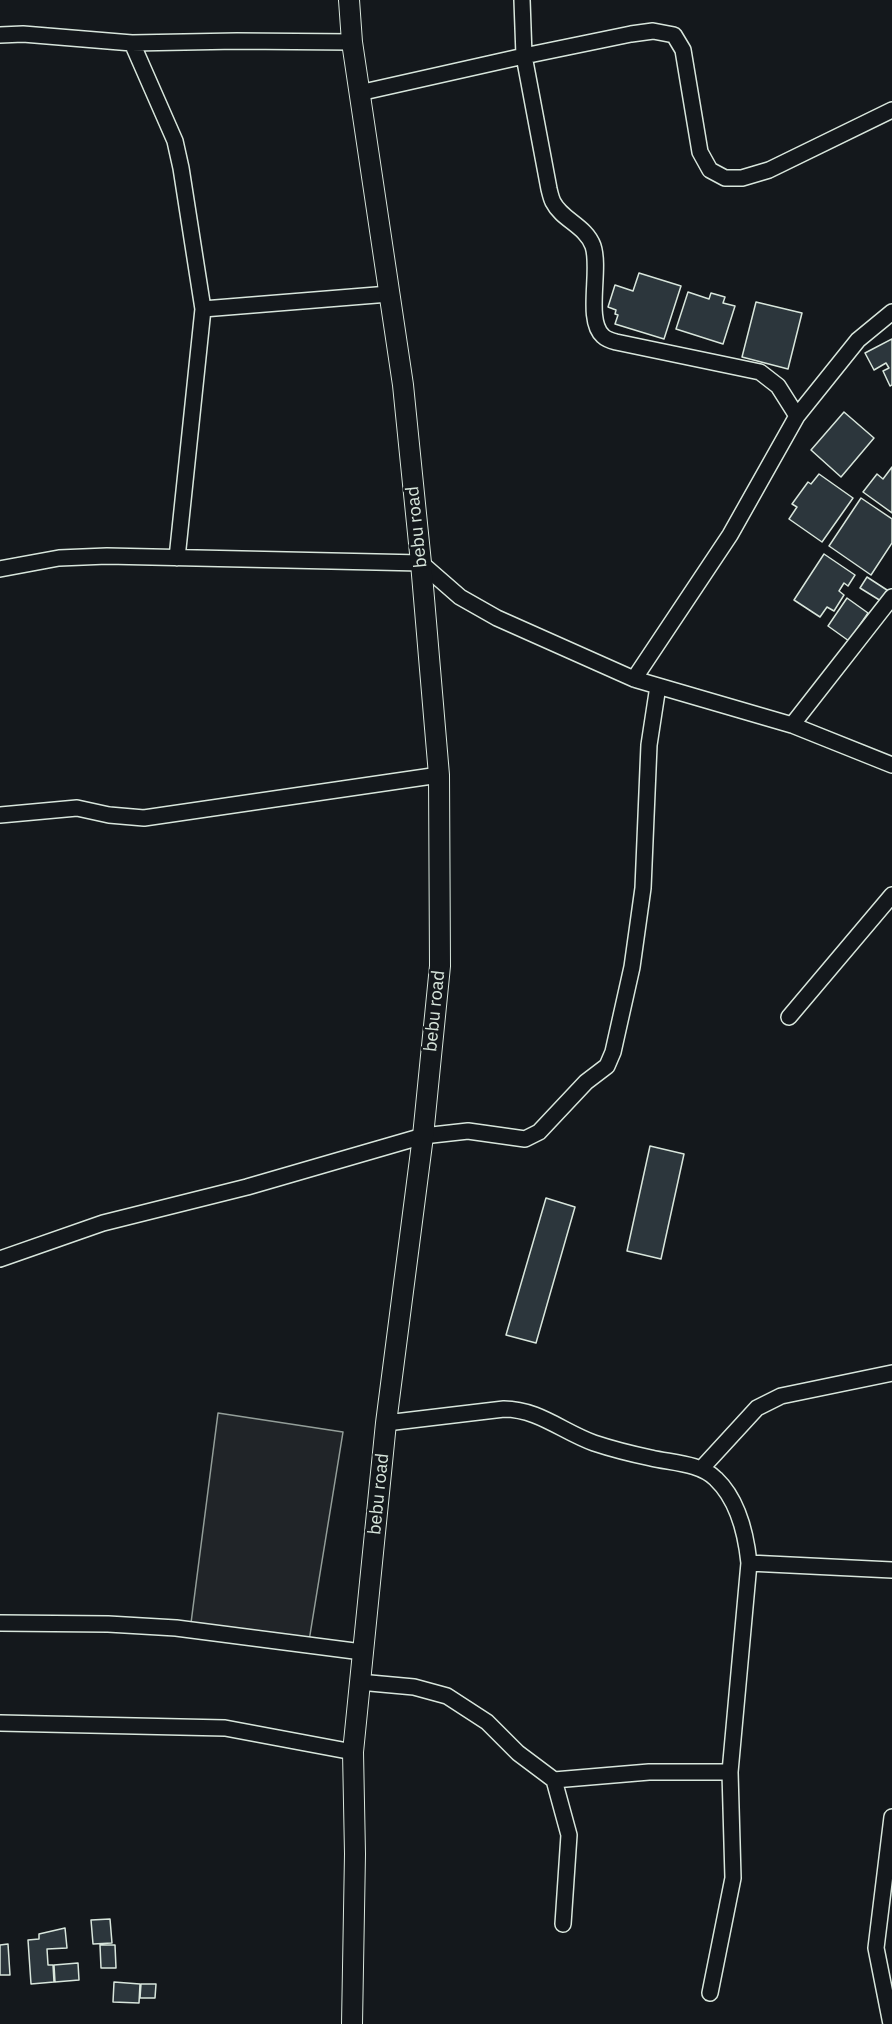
<!DOCTYPE html>
<style>
body{margin:0}
canvas{display:block;background:#14181c}
</style>
<canvas width="892" height="2024"></canvas>
<script>
const c = document.querySelector('canvas').getContext('2d');
c.lineJoin = 'round';
function paint(path, color) {
  c.fillStyle = color;
  c.fill(path, 'evenodd');
}
function trace(path, color, width, dash) {
  c.strokeStyle = color;
  c.lineWidth = width;
  c.lineCap = dash ? 'butt' : 'round';
  c.setLineDash(dash || []);
  c.stroke(path);
}
function drawText(font, color, halo, rows, align = 'center') {
  c.font = font + ' "IBM Plex Sans",sans-serif';
  c.lineWidth = 4.5;
  c.setLineDash([]);
  c.textBaseline = 'middle';
  c.strokeStyle = halo;
  c.fillStyle = color;
  for (const [text, x, y, turn = 0] of rows) {
    c.save();
    c.translate(x, y);
    c.rotate((+turn || 0) * Math.PI / 180);
    c.textAlign = isNaN(turn) ? turn : align;
    if (halo) c.strokeText(text, 0, 0);
    c.fillText(text, 0, 0);
    c.restore();
  }
}
const green = new Path2D(`
 M218,1413l125,19 -34,209 -118,-18z`);
paint(green, '#202428');
trace(green, '#939e99', 1.5);
const building = new Path2D(`
 M639,273l42,13 -17,53 -49,-15 3,-9 -3,-1 1,-4 -8,-3 7,-22 18,6z
 M688,292l21,7 2,-6 14,4 -2,6 12,3 -12,38 -47,-15z
 M756,302l46,11 -14,56 -46,-12z
 M892,339v46l-2,1 -7,-15 6,-3 -3,-5 -12,7 -9,-17z
 M844,412l30,26 -33,39 -30,-27z
 M892,467v46l-29,-21 14,-18 6,5z
 M819,474l34,24 -31,44 -33,-23 8,-12 -5,-3 16,-22 3,2z
 M861,498l31,21v24l-21,32 -42,-29z
 M824,554l31,21 -7,11 -4,-3 -5,8 5,4 -10,16 -7,-4 -7,10 -26,-17z
 M867,577l20,13 -6,11 -21,-13z
 M847,598l21,15 -19,28 -21,-15z
 M650,1146l34,8 -23,105 -34,-8z
 M546,1198l29,9 -39,136 -30,-8z
 M110,1919l2,24 -19,1 -2,-24z
 M65,1928l2,20 -20,1 1,16h5l1,17 -23,2 -3,-44 11,-1v-5z
 M8,1944l2,31h-10v-30z
 M100,1945h15l1,23h-15z
 M78,1963l1,17 -24,2 -1,-17z
 M114,1982l26,2 -1,19 -26,-1z
 M141,1984h15l-1,14h-15z`);
paint(building, '#2c363c');
trace(building, '#d8e6dc', 1.5);
const minor = new Path2D(`
 M522,0l2,56 25,133c1,4 2,9 4,13 9,18 33,24 40,44 8,24 -8,74 10,90 3,3 9,5 13,6l144,30 18,14 19,30
 M0,35l23,-1 109,9 105,-2 115,1
 M132,43l43,98 6,27 22,141 186,-15
 M359,93l165,-37 107,-22 22,-3 21,4 9,15 17,102 10,18 15,8h17l27,-8 123,-60
 M177,558l26,-249
 M0,569l59,-11 48,-2 314,7 39,34 37,21 137,61 158,46 100,40
 M634,679l96,-144 67,-119 61,-76 34,-28
 M792,725l100,-128
 M0,815l77,-7 32,7 35,3 295,-43
 M789,1017l103,-122
 M0,1259l103,-36 144,-36 176,-51 45,-5 57,8 14,-7 47,-50 21,-16 6,-14 19,-85 11,-79 6,-143 9,-59
 M386,1423l118,-14c34,0 59,23 90,34 18,6 38,11 57,15 21,5 49,5 65,21 22,21 30,55 33,84l-19,209 3,106 -23,115
 M701,1469l56,-61 24,-12 111,-23
 M749,1563l143,7
 M0,1623l108,1 68,4 186,24
 M359,1682l55,5 33,9 40,26 31,31 36,27 15,55 -6,89
 M0,1723l225,5 128,24
 M554,1780l95,-8h81
 M891,2024l-15,-76 16,-131`);
const tertiary = new Path2D(`
 M349,0l3,42 51,343 18,178 18,212 1,191 -17,170 -37,287 -33,329 2,102 -3,170`);
trace(minor, '#d8e6dc', 18);
trace(tertiary, '#d8e6dc', 22);
trace(minor, '#14181c', 15);
trace(tertiary, '#14181c', 20);
drawText('18px', '#d8e6dc', '#14181c', [
 ["bebu road",417,527,-96],
 ["bebu road",435,1011,-84],
 ["bebu road",379,1494,-84]
]);
</script>
